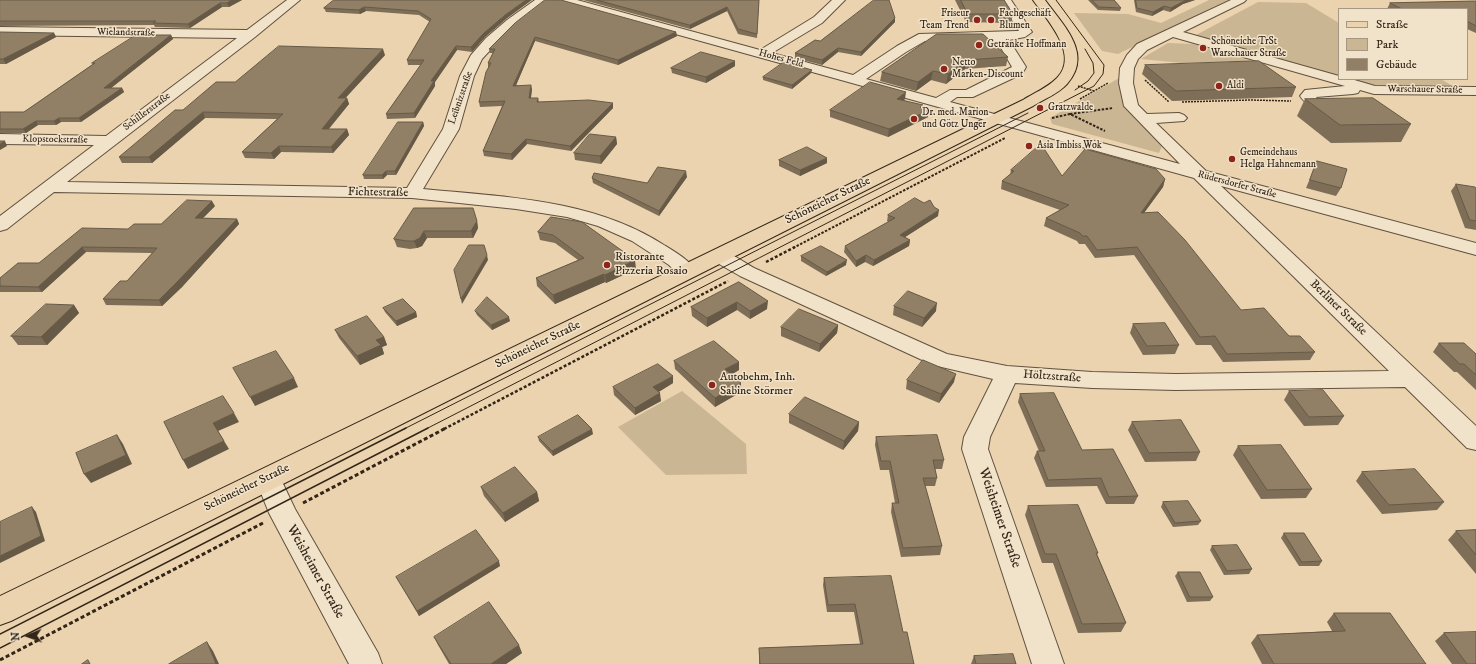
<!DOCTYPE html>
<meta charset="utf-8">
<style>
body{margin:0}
#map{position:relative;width:1476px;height:664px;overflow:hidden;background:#ead3ae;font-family:"IM FELL DW Pica",serif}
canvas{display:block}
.legend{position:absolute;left:1338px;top:8px;width:130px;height:72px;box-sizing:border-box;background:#f1e2ca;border:1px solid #a59783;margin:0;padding:5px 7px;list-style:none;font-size:12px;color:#332618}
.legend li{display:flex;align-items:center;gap:8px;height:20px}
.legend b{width:20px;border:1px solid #a59783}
.north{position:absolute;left:8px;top:616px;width:40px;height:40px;-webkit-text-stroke:3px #f1e2ca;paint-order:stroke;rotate:268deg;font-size:11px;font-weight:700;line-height:16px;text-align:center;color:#332618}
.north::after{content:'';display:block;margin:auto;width:14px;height:18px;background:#332618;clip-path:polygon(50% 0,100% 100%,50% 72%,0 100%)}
</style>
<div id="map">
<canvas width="1476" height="664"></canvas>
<ul class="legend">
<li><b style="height:5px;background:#ead3ae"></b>Straße</li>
<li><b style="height:11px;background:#cbb694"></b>Park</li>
<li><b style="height:11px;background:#928066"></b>Gebäude</li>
</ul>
<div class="north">N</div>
</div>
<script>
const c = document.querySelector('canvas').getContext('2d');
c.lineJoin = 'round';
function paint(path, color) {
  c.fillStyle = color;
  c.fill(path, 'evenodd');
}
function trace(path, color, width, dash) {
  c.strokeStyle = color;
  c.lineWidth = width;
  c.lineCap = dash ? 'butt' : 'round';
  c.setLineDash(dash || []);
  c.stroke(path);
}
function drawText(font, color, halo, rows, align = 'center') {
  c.font = font + ' "IM FELL DW Pica",serif';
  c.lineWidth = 3;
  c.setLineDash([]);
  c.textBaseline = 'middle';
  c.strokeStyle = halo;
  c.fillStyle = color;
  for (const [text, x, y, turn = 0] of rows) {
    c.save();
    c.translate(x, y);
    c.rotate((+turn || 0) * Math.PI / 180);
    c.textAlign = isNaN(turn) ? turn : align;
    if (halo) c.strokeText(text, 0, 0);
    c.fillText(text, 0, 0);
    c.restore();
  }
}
paint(new Path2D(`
 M1209,0h20l-111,54 -16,-3 -28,-38 54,1 33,9z
 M1258,2l48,1 33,20v54l-137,-39 -6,-3z
 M1168,43l25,1 62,18 -73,1 -41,-4z
 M1119,78l7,24 37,42 -4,9 -107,-29 -2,-6z
 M1347,79h94l13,8 -67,1z
 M682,391l64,53 1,30 -81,1 -48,-48z`), '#cbb694');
const minor = new Path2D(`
 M287,0h13l-45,37 -188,145 340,6 36,-59 17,-53 11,-21 15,-17 21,-18 28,-20h13l-33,26 -19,18 -14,15 -8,17 -15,53 -36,60c82,8 170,10 241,56 13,8 25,15 33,27l-3,4 -7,2 -7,-2 -11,-11 -37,-24 -34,-15 -31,-9 -51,-8 -104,-11 -358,-6 -47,37 -7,2v-15l94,-71 -94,-1v-10l106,2 131,-98 -237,-3v-8l247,3z
 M558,0h19l183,50 54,-33 18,-17h13l-23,23 -50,30 81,22 44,-29 22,-12 98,-3h2l-20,-31h12l21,32 -7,5 -16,3 17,27 -4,7 -49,23h-16l-7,5 230,62 -56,-58 -5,-23 1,-15 7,-13 10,-11 94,-44h15l-2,2 -61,30 156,44v3h12l24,7 101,1v8l-102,-1 -14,-4 -2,3 -5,1 -37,3 3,4 -2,3c-8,2 -12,-1 -17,-8l5,-6 40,-4 -172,-49 -26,13 -9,9 -4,9 -1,15 5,22 9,9 32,-1 5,2 3,3 -3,3 -28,2 50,48 270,72v12l-255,-69 255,240v24l-9,-2 -62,-61 -229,3 -84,-2 -77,-5 -25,54 -2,12 76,215h-32l-70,-215 2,-12 29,-58 -60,-14 -193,-89 -28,-16 -3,-4 3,-4c15,-4 29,9 42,16l193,86 60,12 85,6 84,2 213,-3 -195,-193 -634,-176zM925,41h72l15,26 -46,23h-16l-14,8 -70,-19 40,-27z
 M268,468l9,3 18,38 83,144 4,11h-33l-80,-151 -14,-35 4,-7z`);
const major = new Path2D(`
 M1033,0h12c18,25 49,54 22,84 -9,10 -23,15 -34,22l-1022,515 -11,4v-29l1023,-496c11,-7 24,-12 34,-22 23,-23 -10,-58 -24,-78z`);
trace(minor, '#61513e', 2);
trace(major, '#332618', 2);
trace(new Path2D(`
 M1145,80l24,22
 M1078,86l16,5
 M1080,99l28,-16
 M1182,102l68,-2 41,1`), '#332618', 1.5, [2, 1]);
trace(new Path2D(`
 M1070,114l43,-6
 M1052,118l18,-4 35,17
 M793,248l212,-110`), '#332618', 2, [2.5, 1.5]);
trace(new Path2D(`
 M766,262l29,-15
 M444,429l284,-148`), '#332618', 2.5, [3, 2]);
trace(new Path2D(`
 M303,503l143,-75
 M0,660l263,-137`), '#332618', 3, [4, 2.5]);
paint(minor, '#f1e2ca');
paint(major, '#ead3ae');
trace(new Path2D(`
 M1075,90l13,-9 6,-8 -1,-10 -8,-14
 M404,429l624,-316
 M426,429l668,-343 9,-12 1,-9 -48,-65`), '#332618', 1);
trace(new Path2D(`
 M0,634l406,-206
 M0,648l428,-220`), '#332618', 1.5);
paint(new Path2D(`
 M0,0h242l-13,7h-7l-32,21 -35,-1 -1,-2 -154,1z
 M334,0l172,19 -21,18 -13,15 -15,-2 -22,32v4l-20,32 -28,1 -1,-5 35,-49h-13l-1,-5 23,-38 -11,-7 -53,-4 -6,3 -34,-2 -2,-4z
 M545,0l131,32 1,4 -59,29 -83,-24 -19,44 16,4 -1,9h7l1,4 74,6 -42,43 -44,-7 -15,16 -28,-4 -1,-5 19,-45 -22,1 -1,-5 9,-34v-5l5,-10h-3l-1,-4z
 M583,0h176l-2,38 -19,-4 -11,-23 -37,18z
 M955,0h49l9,14 -2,9 -45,-1z
 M1088,0h26l7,8 -1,3 -22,-1z
 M1134,0h61l-12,4 -13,8 -7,-2 -11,6 -16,-4z
 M1476,1v32l-9,-4v-20h-80l3,-6z
 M895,22l-34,34 -23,-4 -16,13 -27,-7v-5l25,-12z
 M0,32l54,1 2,4 -50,27h-6z
 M937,34l71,23 -2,9 -41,3 -19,15 -15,-4 -15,11 -36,-10 2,-9z
 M171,35l2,4 -62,49h11l2,4 -43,30h-20l-5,3h-18l-12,8h-26v-21h24l69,-48 -1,-1z
 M385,55l-40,43h2l2,6 -20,25h18l2,6 -16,18 -52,-1 -7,7 -29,-1 -3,-6 35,-33 -72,-1 -53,45h-30l-3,-6 64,-47 52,-28z
 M735,61v5l-29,17 -34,-10 -1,-5z
 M1145,65l151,22 -4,10 -120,4 -30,-27z
 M811,73l-19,16 -29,-9v-3z
 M905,99l-1,1 18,8 6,9 -40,20 -58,-20v-7z
 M1305,99l106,25 -10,18 -70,1 -34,-27z
 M423,122l1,4 -28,49h-9l-4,4h-19l-1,-4z
 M616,137l1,7 -16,20 -26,-4 -1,-7z
 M779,160l48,3 -27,13 -21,-10z
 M1317,161l24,27 -5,8 -30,-8 8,-19z
 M1011,170l51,6 103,3 -2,8 -19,26 97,97 48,26 26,16 -5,8 -87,2 -12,-17h-15l-62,-90 -39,3 -10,-14h-6l-2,-3 -33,-15 2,-8 14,-8 -59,-21 1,-8 8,-6z
 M687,177l-28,39 -66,-33 -1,-5 55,5z
 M1456,184l20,5v41l-11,-2 -14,-37z
 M215,206l-12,12 34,1 2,5 -57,63 -20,19 -56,-1 -3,-6 24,-18 25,-28 -66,-1 -44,40h-42v-14l128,-49 33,-5z
 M414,208l63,13 1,7 -5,10h-46l-5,8 -5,2 -7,1 -13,-2 -3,-8z
 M888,215l50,1 -33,21 5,3 -1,6 -36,20 -8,-4 -9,5 -12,-15 1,-6 44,-24 -2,-1z
 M551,217l85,52 -30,14 -1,-1 -50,22 -18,-18 -1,-8 42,-18 -23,-17 -15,-3 -2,-8z
 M801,256l45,9 -20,11 -25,-15z
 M739,282l28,27 -17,10 -13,-9 -30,17 -15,-11 -1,-9z
 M74,305l5,8 -32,32h-29l-7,-9z
 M894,306l42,5 -14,16 -29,-12z
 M383,308l33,4 1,5 -20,9 -12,-14z
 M475,311l35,10 -18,9 -15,-15z
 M1133,324l46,21 -4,9 -32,1 -13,-22z
 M838,325l-1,8 -18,19 -38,-16v-9z
 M335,330l49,7 3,8 -5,2 2,7 -24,11 -21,-27z
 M1439,343l37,11v36l-19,-18h-3l-21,-20z
 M674,361l65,9 -8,5 10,17 -26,15 -40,-38z
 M907,380l47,2 -15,21 -33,-14z
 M673,383l-15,9 3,9 -26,14 -21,-20 -1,-8z
 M1289,391l55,25 -6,9 -34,1 -20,-26z
 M1020,394l62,56 56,46 -4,8h-28l-9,-18 -51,1 -12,-29 3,-7h2l-21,-49z
 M789,414l70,8 -1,9 -15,19 -54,-27z
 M1132,422l68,30 -4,9 -51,1 -17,-32z
 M593,434l-40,22 -14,-15 -1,-4z
 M876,437l68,23 -2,9h-7l2,9 -2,8h-10l17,60 -2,9 -39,2 -10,-45 1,-9h3l-6,-33h-9l-5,-25z
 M1238,446l74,43 -6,9 -45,1 -28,-44z
 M1362,472l82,30 -7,8 -55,4 -26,-33z
 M481,487l56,5 2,9 -34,21 -21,-26z
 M1163,502l38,19 -3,4 -25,2 -12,-20z
 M1028,506l70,47 -1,1 29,69 -5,9 -43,1 -25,-70h-11l-17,-48z
 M1476,530v44l-28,-34 8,-9z
 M1284,533l38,28 -3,5h-20l-18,-28z
 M1212,546l40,23 -3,5 -25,1 -14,-25z
 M500,566l-81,50 -23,-39z
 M1178,572l35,25 -3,4 -23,1 -12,-26z
 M824,578l79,54 11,32h-155v-16l101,-4 -6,-32h-27l-4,-27z
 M1334,613l92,51h-164l-11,-21 6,-8 75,-4 -5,-9z
 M1444,633l32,31h-24l-17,-23z
 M434,637l88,16 -16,11h-57l-11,-19z
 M974,656l42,8h-45z`), '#7e6e58');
paint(new Path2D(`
 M232,0h10l-13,7 -2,-4z
 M526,0h6l-26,19 -21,18 -13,15 -1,-5 13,-14 21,-18z
 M1186,0h9l-12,4 -13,8 1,-4z
 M220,3l2,4 -32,21 -2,-4z
 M1164,6l-1,4 -11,6 1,-4z
 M364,7l2,4 -6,3 -1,-4z
 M727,7v4l-37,18v-4z
 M895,18v4l-34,34v-4z
 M676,32l1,4 -59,29v-5z
 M54,33l2,4 -50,27 -3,-5z
 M171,35l2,4 -67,53 -2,-4z
 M535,37v4l-21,49 -1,-4z
 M456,46l1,4 -22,32v4l-20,32 -1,-5 17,-32z
 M838,48v4l-16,13v-5z
 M383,49l2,6 -45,49 -2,-6z
 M967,60l-2,9 -19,15 2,-10z
 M735,61v5l-29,17v-6z
 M812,70l-1,3 -19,16v-4z
 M933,71l-2,9 -15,11 2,-9z
 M531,85l1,4 -2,14 -1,-5z
 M122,88l2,4 -43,30 -2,-4z
 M906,92l-1,7 -9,7 1,-7z
 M347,98l2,6 -25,30 -2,-5z
 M613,103v5l-42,43 -1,-5z
 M923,105l-1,8 7,-3 -1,7 -40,20 1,-8z
 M203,112l2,6 -53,45 -3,-6z
 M59,118l2,4 -5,3 -2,-4z
 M36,121l2,4 -12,8 -3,-4z
 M423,122l1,4 -28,49 -1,-4z
 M347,129l2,6 -16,18 -2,-6z
 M616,137l1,7 -16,20 -1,-8z
 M526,139l1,5 -15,16 -1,-6z
 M5,141l2,5 -7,4v-6z
 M279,146l2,6 -7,7 -3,-6z
 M827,158v5l-27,13v-6z
 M386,171l1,4 -4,4 -1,-4z
 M686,171l1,6 -28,39v-5z
 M1165,179l-2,8 -25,34 3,-8z
 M212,201l3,5 -18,18 -2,-6z
 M939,210l-1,6 -39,25 1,-6z
 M237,219l2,5 -57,63 -20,19 -3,-6z
 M477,221l1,7 -5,10 -2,-7z
 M424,231l3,7 -5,8 -5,2 -3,-7z
 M910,240l-1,6 -36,20 1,-6z
 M82,247l4,5 -44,40 -4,-5z
 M487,255l1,5 -26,44 -1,-5z
 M866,255l-1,7 -9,5v-6z
 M635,260l1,9 -30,14 -1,-8z
 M847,260l-1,5 -20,11 1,-4z
 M604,274l1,8 -50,22 -2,-9z
 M768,301l-1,8 -17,10v-8z
 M737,302v8l-30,17v-9z
 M937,303l-1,8 -14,16 2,-9z
 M74,305l5,8 -32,32 -6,-8z
 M416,312l1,5 -20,9 -1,-5z
 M509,317l1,4 -18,9 -1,-5z
 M838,325l-1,8 -18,19 1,-8z
 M384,337l3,8 -5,2 2,7 -24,11 -3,-9 19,-16z
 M739,362v8l-14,8v-9z
 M956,374l-2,8 -15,21 2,-9z
 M673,376v7l-19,12 -1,-8z
 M294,378l4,9 -43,19 -5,-9z
 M741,383v9l-26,15v-9z
 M660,393l1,8 -26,14v-7z
 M234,413l5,9 -21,9 11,18 -41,20 -5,-9 30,-37z
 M859,422l-1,9 -15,19 1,-9z
 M592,429l1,5 -40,22 -1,-5z
 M117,435l6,9 9,20 -41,19 -7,-9z
 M537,492l2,9 -34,21 -2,-9z
 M32,507l4,5 9,29 -45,22v-7z
 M499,561l1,5 -81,50 -2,-5z
 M207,642l6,9 6,13h-3z
 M519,645l3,8 -16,11h-15z`), '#665a47');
const building = new Path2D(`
 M0,0h232l-5,3h-7l-32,21 -35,-1 3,-2h-156z
 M334,0h192l-21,15 -21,18 -13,14 -15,-1 -25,35h3l-20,32 -28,1 38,-54h-17l24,-41 -13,-8 -54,-4 -5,3 -35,-2z
 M545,0h16l115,32 -58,28 -83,-23 -22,49 18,-1 -2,13h9l-1,4 52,-2 24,3 -43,43 -44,-7 -15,15 -28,-3 22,-50 -26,1 7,-30 5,-9h-3l7,-14h-6l26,-26z
 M597,0h162l-2,34 -19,-5 -11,-22 -37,18z
 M874,0h15l6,18 -34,34 -23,-4 -16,12 -27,-7 20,-13 5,1z
 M961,0h43l9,14h-45z
 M1092,0h22l7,8 -22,-1z
 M1136,0h50l-15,8 -7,-2 -11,6 -16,-4z
 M1475,1h1v25l-9,-5v-12h-65l-12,-6z
 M0,32l54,1 -51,26h-3z
 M937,34h46l25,23 -41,3 -19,14 -15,-3 -15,11 -36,-10z
 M136,35h35l-67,53h18l-43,30h-20l-5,3h-18l-13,8h-23v-17h24l71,-49h-3z
 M279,46l104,3 -45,49h9l-25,31h25l-16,18 -52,-1 -8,7 -29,-1 41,-38 -80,-2 -54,45h-30l56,-47h8l33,-28h19z
 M701,52l34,9 -29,16 -35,-9z
 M1259,61l37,26 -120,4 -31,-26z
 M784,62l28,8 -20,15 -29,-8z
 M870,82l36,10 -9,7 26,6 -3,2 9,3 -40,19 -59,-19z
 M1373,98l38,26 -71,1 -35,-26z
 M398,122h25l-28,49h-9l-4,4h-19z
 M590,134l26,3 -16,19 -26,-3z
 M0,141h5l-5,3z
 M1041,144l21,32 23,-27 71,20 9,10 -24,34 17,-1 27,28 56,70 23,-2 25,28h11l15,16 -88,2 -12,-18 -15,1 -63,-90 -40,3 -10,-14h-5l-2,-3 -34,-15 23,-13 -67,-24 12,-10 -3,-1z
 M807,147l20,11 -27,12 -21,-10z
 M1317,161l30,8 -6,19 -31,-8z
 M658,167l28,4 -27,40 -67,-33 2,-5 53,10z
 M1456,184l19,3 1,2v32l-6,-1z
 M915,198l9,5 6,-3 4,7 5,3 -39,25 10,5 -36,20 -8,-5 -10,6 -11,-15 50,-28 -7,-3z
 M187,200l25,1 -17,17 42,1 -59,62 -19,19 -56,-1 17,-18h7l30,-33 -75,-1 -44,40 -38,-1v-8l18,-15h21l43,-35 46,1 6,-5h27z
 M414,208h59l4,13 -6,10h-47l-4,7 -6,3h-7l-13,-2z
 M551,217l31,5 53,38 -30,15 -1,-1 -51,21 -17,-17 48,-20 -31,-23 -15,-3z
 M469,245h15l3,10 -26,44 -7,-29z
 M821,246l26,14 -20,12 -26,-16z
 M739,282l29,19 -18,10 -13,-9 -30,16 -16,-11z
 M908,291l29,12 -13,15 -30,-12z
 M487,297l22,20 -18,8 -16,-14z
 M403,299l13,13 -20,9 -13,-13z
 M46,304l28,1 -33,32 -30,-1z
 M799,309l39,16 -18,19 -39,-17z
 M367,316l17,21 -8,3 5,5 -24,11 -22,-26z
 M1165,323l14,22 -32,1 -14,-22z
 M714,341l25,21 -14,7 16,14 -26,15 -41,-37z
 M1439,343h25l12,11v21l-12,-11h-4z
 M276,351l18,27 -44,19 -17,-29z
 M923,360l33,14 -15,20 -34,-14z
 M658,364l15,12 -20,11 7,6 -25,15 -22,-21z
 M1323,390l21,26 -35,1 -20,-26z
 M1054,393l28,57 31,-1 25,47 -29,1 -8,-19 -53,2 -11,-29h8l-25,-57z
 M223,396l11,17 -21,10 11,18 -41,19 -19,-38z
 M805,397l54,25 -15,19 -55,-27z
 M578,415l14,14 -40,22 -14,-14z
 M1181,420l19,32 -51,1 -17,-31z
 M117,435l9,20 -42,19 -8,-21z
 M937,435l7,25h-11l4,18h-14l19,68 -39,2 -11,-45h7l-9,-42h-9l-5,-24z
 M1281,445l31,44 -45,1 -29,-44z
 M515,467l22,25 -34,21 -22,-26z
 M1415,469l29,33 -55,3 -27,-33z
 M1188,501l13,20 -26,2 -12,-21z
 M1078,505l20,48h-2l30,70 -44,1 -26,-70h-11l-17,-48z
 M32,507l9,29 -41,20v-34z
 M476,530l23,31 -82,50 -21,-34z
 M1476,530v25l-20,-24z
 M1284,533h20l18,28 -20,1z
 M1237,545l15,24 -25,2 -15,-25z
 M1178,572h22l13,25h-23z
 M891,576l12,56h4l7,32h-154l-1,-16 104,-4 -8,-40 -27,1 -4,-27z
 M489,602l30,43 -28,19h-40l-17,-27z
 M1334,613h56l36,51h-152l-17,-29 88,-4z
 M1476,632v32h-9l-23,-31z
 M207,642l9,22h-47z
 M1013,654l3,10h-40l-2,-8z
 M88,660l2,4h-8z`);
paint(building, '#928066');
trace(building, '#665a47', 1);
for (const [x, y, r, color] of [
 [977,20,4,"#8f2418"],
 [991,20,4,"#8f2418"],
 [979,45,4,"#8f2418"],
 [1203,48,4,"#8f2418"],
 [944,69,4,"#8f2418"],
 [1219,86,4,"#8f2418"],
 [1040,108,4,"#8f2418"],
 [914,119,4,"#8f2418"],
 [1029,146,4,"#8f2418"],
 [1232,159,4,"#8f2418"],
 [607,265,4,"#8f2418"],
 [712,385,4,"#8f2418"]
]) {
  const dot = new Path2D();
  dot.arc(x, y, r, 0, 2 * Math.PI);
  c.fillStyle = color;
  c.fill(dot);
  trace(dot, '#f1e2ca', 1.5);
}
drawText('10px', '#332618', '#f1e2ca', [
 ["Friseur",969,14,"right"],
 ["Team Trend",969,26,"right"],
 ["Fachgeschäft",999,14],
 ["Blumen",999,26],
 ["Schöneiche TrSt",1211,42],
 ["Warschauer Straße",1211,54],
 ["Getränke Hoffmann",987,45],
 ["Netto",952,63],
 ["Marken-Discount",952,75],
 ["Aldi",1227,86],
 ["Grätzwalde",1048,108],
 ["Dr. med. Marion",922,113],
 ["und Götz Unger",922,125],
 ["Asia Imbiss Wok",1037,146],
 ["Gemeindehaus",1240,153],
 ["Helga Hahnemann",1240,165]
], 'left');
drawText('10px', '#332618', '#f1e2ca', [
 ["Wielandstraße",126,33,1],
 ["Hohes Feld",781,59,15],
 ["Warschauer Straße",1425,90,1],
 ["Leibnizstraße",461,98,-71],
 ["Schillerstraße",147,112,-37],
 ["Klopstockstraße",55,140,1],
 ["Rüdersdorfer Straße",1237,185,15]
]);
drawText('12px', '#332618', '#f1e2ca', [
 ["Fichtestraße",378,193,1],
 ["Schöneicher Straße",828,201,-26],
 ["Berliner Straße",1338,308,44],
 ["Schöneicher Straße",538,345,-26],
 ["Höltzstraße",1052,377,4],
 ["Schöneicher Straße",247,488,-26]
]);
drawText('12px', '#332618', '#f1e2ca', [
 ["Ristorante",615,258],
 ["Pizzeria Rosaio",615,272],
 ["Autobehm, Inh.",720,378],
 ["Sabine Störmer",720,392]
], 'left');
drawText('14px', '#332618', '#f1e2ca', [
 ["Weisheimer Straße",999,518,71],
 ["Weisheimer Straße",315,572,61]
]);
</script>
